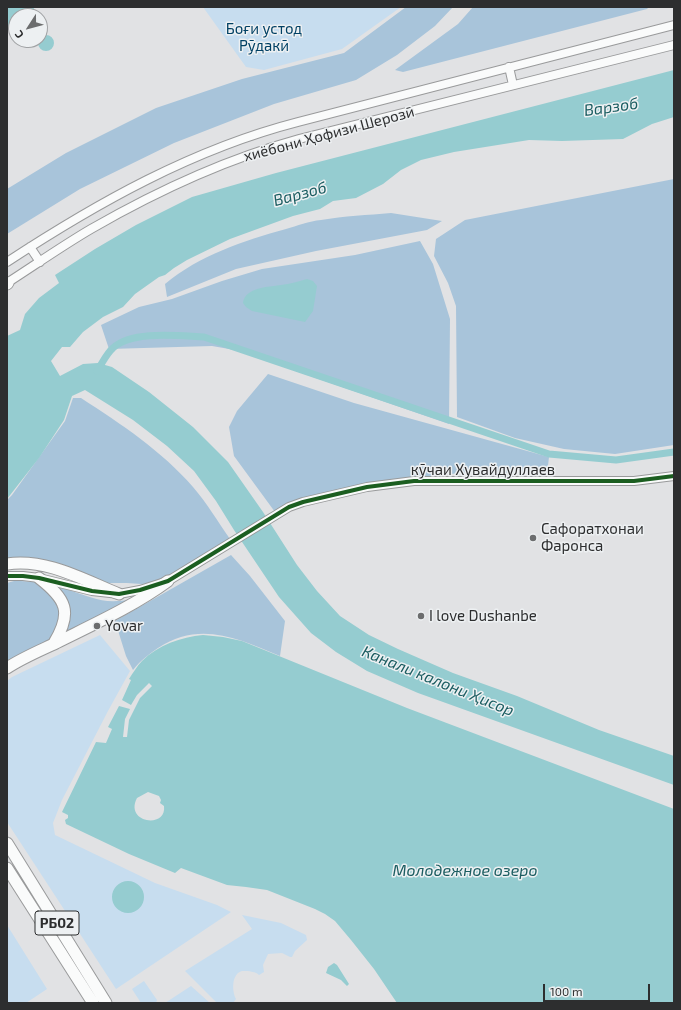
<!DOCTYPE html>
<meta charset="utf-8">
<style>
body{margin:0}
#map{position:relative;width:681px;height:1010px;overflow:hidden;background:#e1e2e4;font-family:"Exo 2",sans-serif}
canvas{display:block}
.frame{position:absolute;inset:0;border:8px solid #2d2e2f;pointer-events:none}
.north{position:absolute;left:8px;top:8px;width:40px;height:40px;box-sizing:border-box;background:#edf0f2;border:1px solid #a0a2a4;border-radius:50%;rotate:234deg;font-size:11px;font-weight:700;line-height:16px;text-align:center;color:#2d2e2f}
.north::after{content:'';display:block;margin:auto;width:14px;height:18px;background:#6c6d6e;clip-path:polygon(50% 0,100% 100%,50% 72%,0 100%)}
.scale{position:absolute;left:543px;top:984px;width:107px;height:18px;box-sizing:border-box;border:2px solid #2d2e2f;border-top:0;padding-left:5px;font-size:12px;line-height:14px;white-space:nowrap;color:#2d2e2f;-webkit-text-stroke:3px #edf0f2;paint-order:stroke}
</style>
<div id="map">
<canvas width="681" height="1010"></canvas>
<div class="frame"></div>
<div class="north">С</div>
<div class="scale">100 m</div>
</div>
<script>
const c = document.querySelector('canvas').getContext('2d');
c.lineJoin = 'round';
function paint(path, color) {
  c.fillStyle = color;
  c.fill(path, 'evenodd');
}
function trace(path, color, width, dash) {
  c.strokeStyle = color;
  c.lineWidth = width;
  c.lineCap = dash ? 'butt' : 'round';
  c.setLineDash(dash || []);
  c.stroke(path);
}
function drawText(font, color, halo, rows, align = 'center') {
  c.font = font + ' "Exo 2",sans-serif';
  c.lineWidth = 3;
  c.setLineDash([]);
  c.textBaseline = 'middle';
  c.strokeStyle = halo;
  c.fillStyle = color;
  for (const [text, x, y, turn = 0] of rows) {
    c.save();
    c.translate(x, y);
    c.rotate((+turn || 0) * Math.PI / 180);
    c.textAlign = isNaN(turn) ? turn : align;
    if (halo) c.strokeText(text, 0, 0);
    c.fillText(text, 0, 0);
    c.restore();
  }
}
paint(new Path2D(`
 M203,7h198l-59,42 -78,21 -18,-3z
 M100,635l30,36 -22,40 -46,89 -9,23 2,12 100,48 62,22 14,7 -115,77 -109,-167v-141l5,-4z
 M242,915l39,8 25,12 1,5 -12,11 -3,6h-2l-8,-4 -14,1 -5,11 1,7 -5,3c-3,-3 -6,-3 -11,-4 -2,0 -5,0 -6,0 -11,3 -10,21 -6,28l-3,4h-16l-32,-32 67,-42z
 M7,925l40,64 -21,14h-19z
 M144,981l13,19 -1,3h-15l-9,-14z
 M191,986l19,17h-45z`), '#c7ddef');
paint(new Path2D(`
 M406,7h47l-18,19 -38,29 -41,25 -82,24 -100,39 -94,46 -73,45v-45l59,-36 90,-45 86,-29 102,-26z
 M473,7h176l-2,2 -244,63 -8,-2 63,-46z
 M674,179v266l-59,9 -51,-5 -49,-11 -58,-21 -1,-111 -8,-23 -14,-27 2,-17 29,-19z
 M391,213l51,8 -15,9 -111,21 -80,18 -69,28 -2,-13c35,-29 78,-43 121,-55 11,-3 23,-8 35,-9 23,-4 47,-5 70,-7z
 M420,241l13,23 17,55 -1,105 -214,-74 -23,-4 -103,3 -8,-24 38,-18 33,-8 50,-18 40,-12 93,-14z
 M268,374l86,29 195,54 -2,17 -75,-2 -65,6 -132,34 -41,-56 -5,-29 8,-16z
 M73,398h8c40,26 81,53 112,89 14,16 25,35 37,52l-44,28 -29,16 -16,1 -14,-1h-21l-99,-20v-63l5,-5 53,-74z
 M231,555l19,21 35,45 -5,35c-41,-17 -80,-36 -122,-8 -10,7 -17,12 -25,22l-7,-14 -11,-35z
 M14,581c18,0 36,2 52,8 28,9 37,16 67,10l-126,67v-83z`), '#a8c4da');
paint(new Path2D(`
 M7,7h28l-6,9h-13v9l-9,2z
 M38 43a8 8 0 1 1 16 0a8 8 0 1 1-16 0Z
 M674,70v47l-22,7 -29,15 -61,2 -33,-1 -75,12 -33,8 -20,10 -18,14 -27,14 -23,3 -13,8 -27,7 -63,23 -43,21 -13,8 -9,7 -6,2 -24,17 -12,13 -20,10 -20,15 -13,15h-8l-11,14 9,15 23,-12 15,-1 14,4 37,25 44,35 35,35 35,50 34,53 20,26 23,25 29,19 29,14 55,24 64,23 82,34 75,26v29l-256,-92 -51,-22 -31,-19 -25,-19 -32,-36 -45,-67 -18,-29 -22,-30 -27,-25 -34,-26 -48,-30 -13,6 -8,24 -25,38 -32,41v-163l13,-6 5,-16 14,-16 20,-15 -4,-8 40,-26 41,-24 56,-28 84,-24z
 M307,279l6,2 4,5 -4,25 -8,11 -53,-11 -6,-4 -3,-4c2,-16 26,-16 38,-18 9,-1 18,-4 26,-6z
 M203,635l20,2 19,4 165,67 267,101v194h-277l-23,-34 -23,-29 -16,-19 -10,-7 -10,-5 -48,-19 -21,-3 -19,-2 -46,-17 -6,5 -46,-19 -63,-30 -1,-4 3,-2v-3l-6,-3 34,-70 10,1 6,-14 -4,-2 11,-21 11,3 -5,10 -2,18h4l2,-17 11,-22 12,-12 -3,-3 -12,12 -6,10 -9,-5 9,-20 -2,-1c4,-6 8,-13 13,-18 16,-16 39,-24 61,-26zM148,792l11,4 2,4 -1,3 4,3c3,23 -40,17 -27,-8z
 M112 897a16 16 0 1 1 32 0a16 16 0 1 1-32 0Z
 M334,963l3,2 12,19 -2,2 -6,-6 -15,-7 2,-6z`), '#95ccd0');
trace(new Path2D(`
 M97,371c5,-7 9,-17 16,-23 20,-18 66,-12 91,-11l345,117 67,6 58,-8`), '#95ccd0', 7);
const secondary = new Path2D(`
 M509,67l4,18
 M30,247l10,15
 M7,262c90,-59 186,-113 291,-140l376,-97
 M7,283c28,-18 55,-37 84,-54 66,-38 135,-70 208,-90l375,-94
 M7,576h16l16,2 53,13 27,3 21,-4 28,-9 121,-74 14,-5 64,-15 47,-6h220l40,-5`);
const highway = new Path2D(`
 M7,284l1,-1
 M7,564c39,-6 77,16 112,30
 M39,578c27,21 34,34 15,65
 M7,668c15,-10 32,-17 49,-25 38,-19 78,-37 112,-62
 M7,843l99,160
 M7,868l86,135`);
trace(secondary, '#999a9b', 10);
trace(highway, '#999a9b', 13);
trace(secondary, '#fafbfb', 8);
trace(highway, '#fafbfb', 11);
trace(new Path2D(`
 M7,576h16l16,2 53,13 27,3 21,-4 28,-9 121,-74 14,-5 64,-15 47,-6h220l40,-5`), '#1b5e20', 4);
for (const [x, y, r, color] of [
 [533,538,4,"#6c6d6e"],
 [421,616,4,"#6c6d6e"],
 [97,626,4,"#6c6d6e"]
]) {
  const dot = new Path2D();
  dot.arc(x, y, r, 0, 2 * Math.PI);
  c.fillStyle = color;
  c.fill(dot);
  trace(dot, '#edf0f2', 1.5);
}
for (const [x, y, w] of [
 [57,923,44]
]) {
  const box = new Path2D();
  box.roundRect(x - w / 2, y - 12, w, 24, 3);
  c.fillStyle = '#edf0f2';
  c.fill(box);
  trace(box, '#2d2e2f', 1);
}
drawText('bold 14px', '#2d2e2f', null, [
 ["РБ02",57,923]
]);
drawText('15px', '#004064', '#edf0f2', [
 ["Боғи устод",264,29],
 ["Рӯдакӣ",264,46]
]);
drawText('15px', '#2d2e2f', '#edf0f2', [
 ["хиёбони Ҳофизи Шерозӣ",329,134,-15],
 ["кӯчаи Хувайдуллаев",483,470]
]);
drawText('15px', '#2d2e2f', '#edf0f2', [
 ["Сафоратхонаи",541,529],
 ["Фаронса",541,546],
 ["I love Dushanbe",429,616],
 ["Yovar",105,626]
], 'left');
drawText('italic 16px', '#1b5d61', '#edf0f2', [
 ["Варзоб",611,107,-8],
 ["Варзоб",300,194,-15],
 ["Канали калони Ҳисор",438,681,22],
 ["Молодежное озеро",465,871]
]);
</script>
